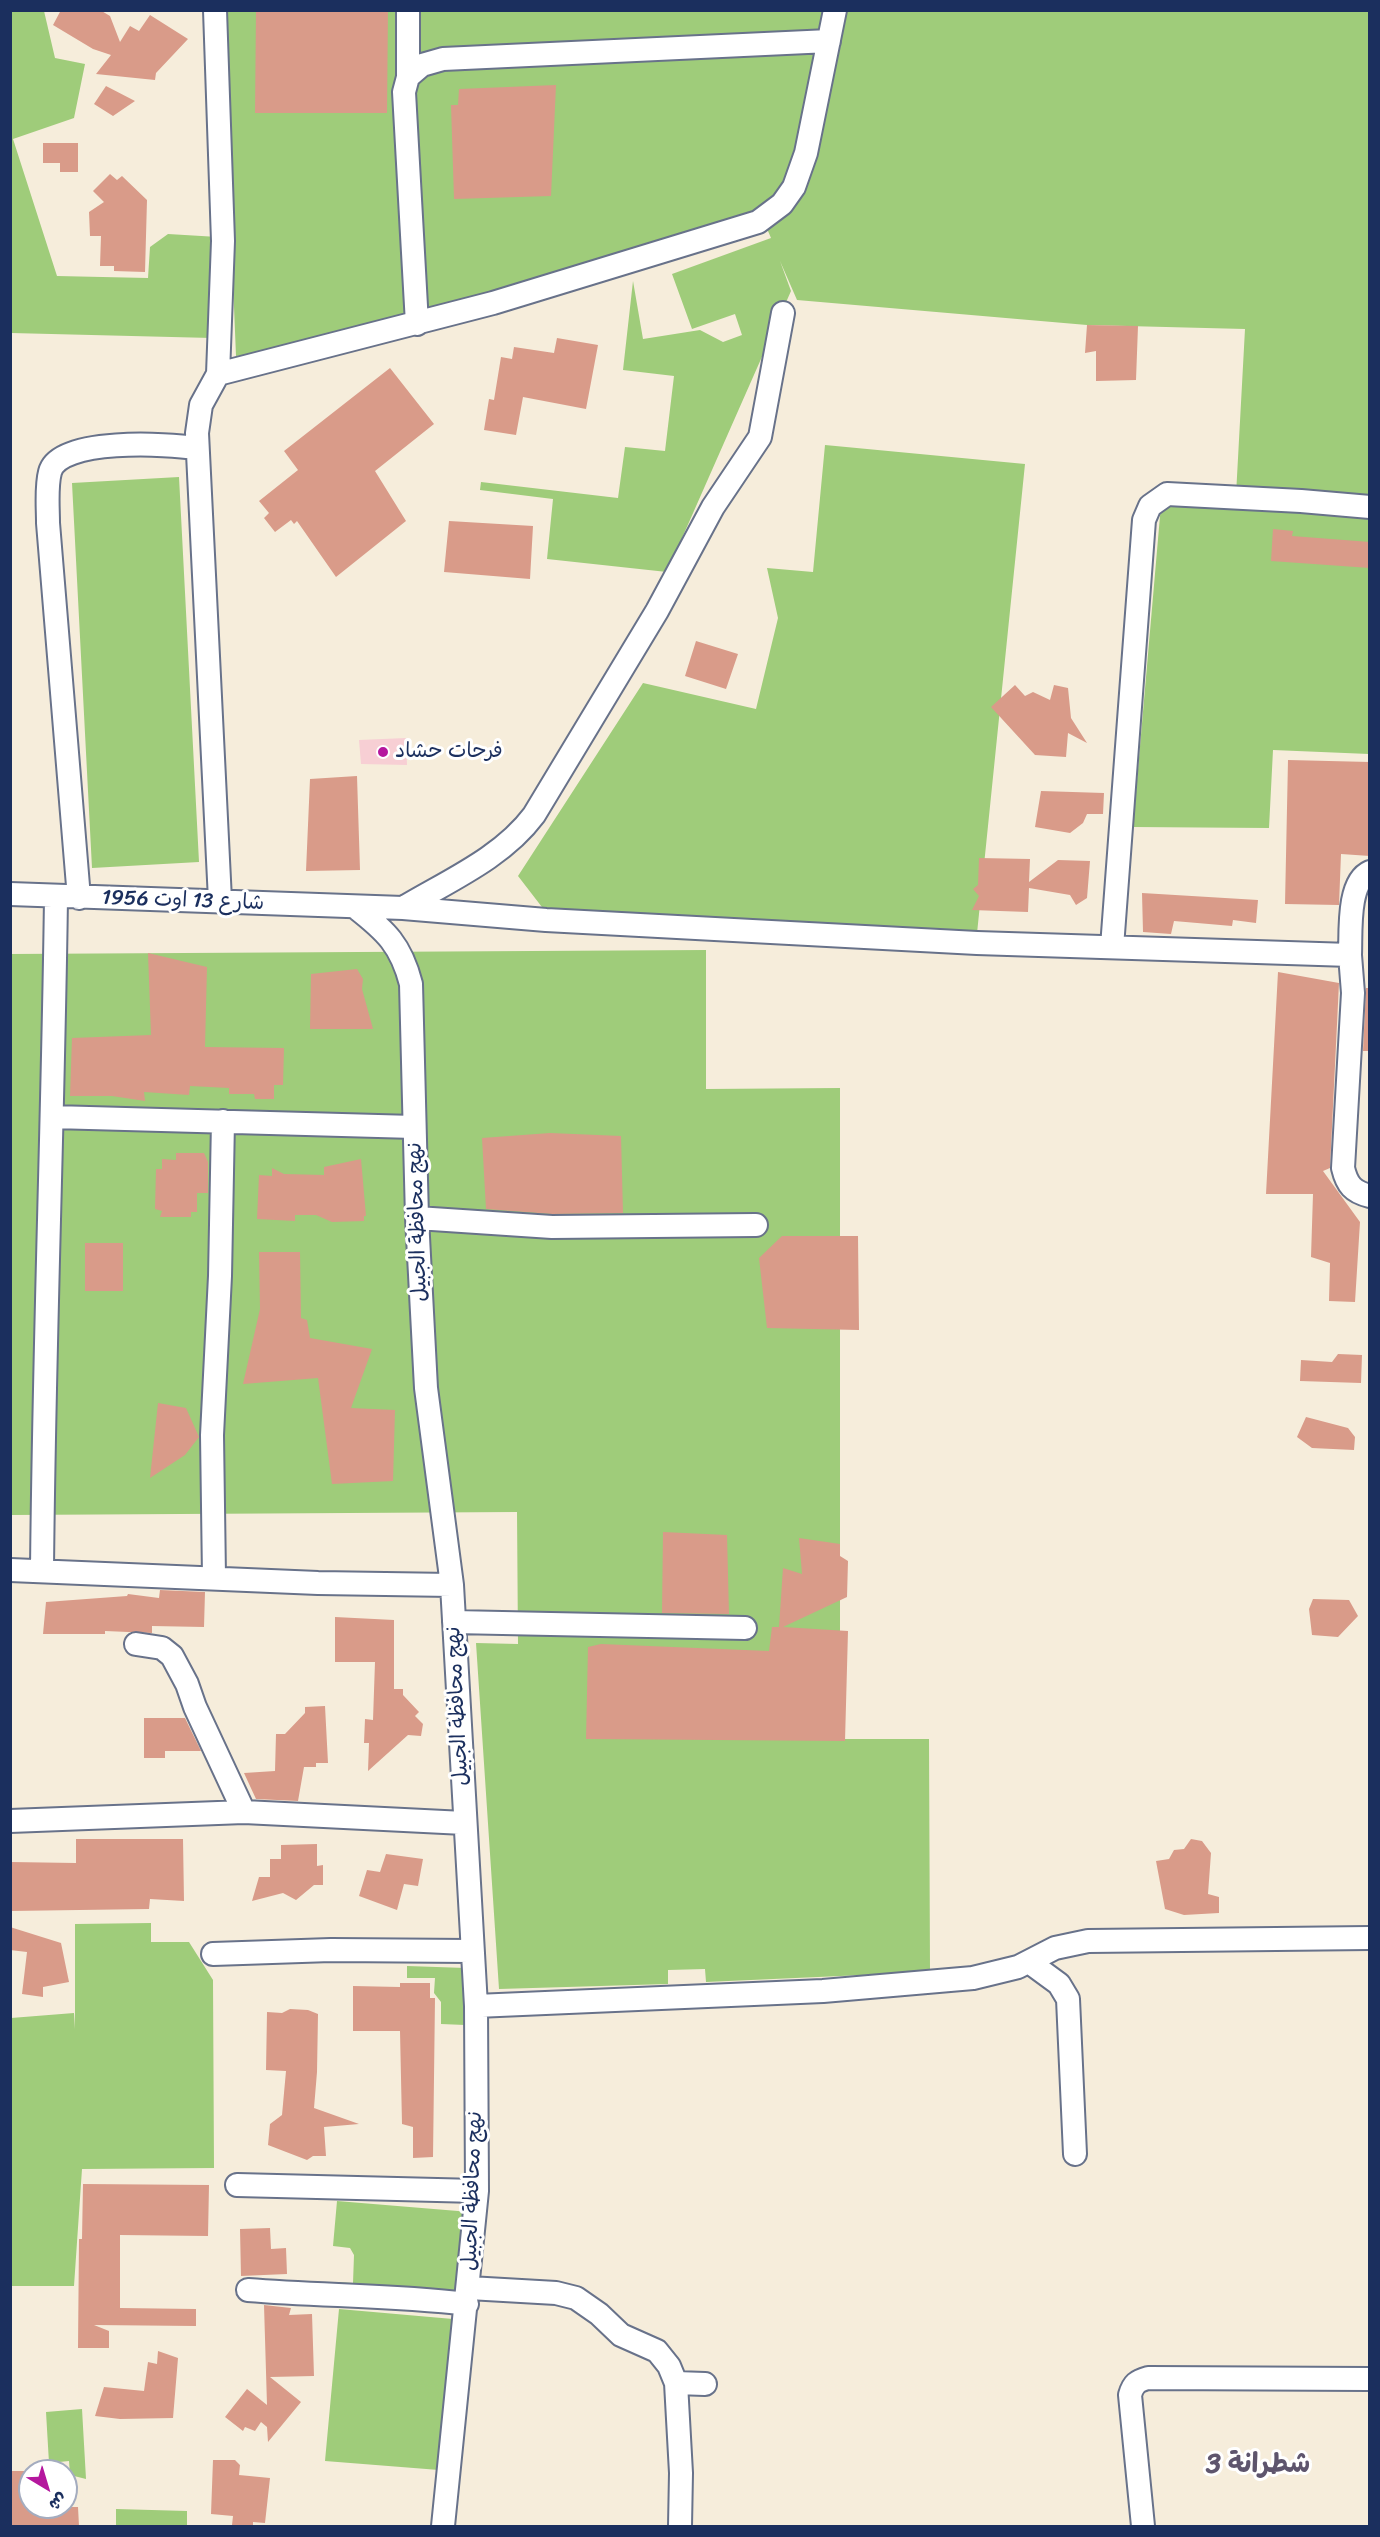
<!DOCTYPE html>
<meta charset="utf-8">
<style>
body{margin:0}
#map{position:relative;width:1380px;height:2537px;overflow:hidden;background:#f6eddb;font-family:Sriracha,"Playpen Sans Arabic",sans-serif}
canvas{display:block}
.frame{position:absolute;inset:0;border:12px solid #1b2f5e;pointer-events:none}
.north{position:absolute;left:18px;top:2459px;width:60px;height:60px;box-sizing:border-box;background:#fff;border:2px solid #a4acbf;border-radius:50%;rotate:142deg;font-size:16px;font-weight:700;line-height:24px;text-align:center;color:#1b2f5e}
.north::after{content:'';display:block;margin:auto;width:21px;height:27px;background:#b5179e;clip-path:polygon(50% 0,100% 100%,50% 72%,0 100%)}
</style>
<div id="map">
<canvas width="1380" height="2537"></canvas>
<div class="frame"></div>
<div class="north">ش</div>
</div>
<script>
const c = document.querySelector('canvas').getContext('2d');
c.lineJoin = 'round';
function paint(path, color) {
  c.fillStyle = color;
  c.fill(path, 'evenodd');
}
function trace(path, color, width, dash) {
  c.strokeStyle = color;
  c.lineWidth = width;
  c.lineCap = dash ? 'butt' : 'round';
  c.setLineDash(dash || []);
  c.stroke(path);
}
function drawText(font, color, halo, rows, align = 'center') {
  c.font = font + ' Sriracha,"Playpen Sans Arabic",sans-serif';
  c.lineWidth = 6;
  c.setLineDash([]);
  c.textBaseline = 'middle';
  c.strokeStyle = halo;
  c.fillStyle = color;
  for (const [text, x, y, turn = 0] of rows) {
    c.save();
    c.translate(x, y);
    c.rotate((+turn || 0) * Math.PI / 180);
    c.textAlign = isNaN(turn) ? turn : align;
    if (halo) c.strokeText(text, 0, 0);
    c.fillText(text, 0, 0);
    c.restore();
  }
}
paint(new Path2D(`
 M406,738l1,27 -46,-1 -2,-24z`), '#f7cfd4');
paint(new Path2D(`
 M11,11h33l11,47 30,6 -11,54 -61,21 44,137 91,2 2,-31 18,-13 50,3 -6,101 -201,-5z
 M222,11h1147v743l-96,-4 -4,78 -136,-1 29,-334 74,2 9,-166 -158,-4 -290,-25 -17,-39 11,30 -124,281 -120,-13 6,-60 -73,-9 1,-8 137,16 7,-51 40,4 9,-75 -51,-6 10,-89 10,58 57,-9 23,12 19,-7 -7,-21 -43,15 -20,-55 99,-36 -9,-21 -376,126 -150,13z
 M825,445l200,19 -50,489 -430,-42 -27,-35 125,-193 113,26 22,-91 -11,-50 46,4z
 M179,477l20,385 -107,6 -20,-385z
 M706,950v139l134,-1v651h89l1,233 -224,10 -1,-13 -37,1v14l-169,5 -23,-346 42,1 -1,-132 -506,3 -1,-561z
 M151,1923v19h38l24,38 1,188 -132,1 -8,117h-63v-268l63,-5 1,16v-105z
 M407,1966l59,2 -1,57 -24,-1v-22l-7,-9 1,-15h-28z
 M337,2201l133,11 -15,83 -118,-5v-8l16,1 1,-28 -4,-7 -17,-2z
 M339,2309l114,10 -14,151 -114,-9z
 M82,2409l4,70 -16,-4 -1,-14 -20,2 -3,-51z
 M116,2509l71,2v15h-71z`), '#9fcc7a');
paint(new Path2D(`
 M61,10h39l10,6 10,26 10,-16 9,5 11,-16 38,24 -32,34 -1,7 -59,-6 15,-19 -18,-6 -40,-24z
 M256,10h132l-1,103h-132z
 M556,85l-5,111 -97,3 -3,-94h7l1,-16z
 M106,86l29,15 -22,15 -19,-12z
 M43,143h35v29h-18v-9h-17z
 M110,174l7,6 5,-4 25,24 -2,72 -31,-1v-5h-14l1,-30h-11l-1,-24 15,-10 -11,-11z
 M1087,325l51,1 -2,54 -40,1v-30l-11,2z
 M557,338l41,7 -12,64 -63,-12 -7,38 -32,-5 5,-31 5,1 7,-43 11,2 2,-12 40,6z
 M390,368l44,56 -59,47 31,50 -70,56 -39,-56 -3,3 -3,-4 -16,12 -11,-14 5,-5 -10,-12 39,-31 -14,-19z
 M449,521l84,5 -3,53 -86,-7z
 M1273,529l20,2 -1,5 78,6v26l-99,-7z
 M696,641l42,13 -12,35 -41,-13z
 M1015,685l10,11 8,-4 17,8 4,-15 14,3 3,30 16,25 -19,-10 -2,24 -31,-2 -44,-48z
 M1288,760l82,2v94l-29,-2 -2,51 -54,-1z
 M357,776l3,94 -54,1 4,-92z
 M1041,791l63,2 -1,21h-16l-4,9 -13,10 -35,-6z
 M979,858l51,1 -1,23 29,-22 32,1 -3,37 -11,7 -6,-10 -41,-7 -1,24 -56,-2 7,-14 -6,-7 5,-4z
 M1142,893l116,7 -2,23 -23,-3 -1,6 -58,-5 -3,13 -28,-2z
 M148,953l59,14 -2,80 79,1 -1,37h-9v14h-19l-1,-5h-25v-6l-39,-2 -1,9 -45,-3 1,9 -33,-5h-42l2,-58 79,-3z
 M357,969l6,10 -1,10 11,40h-63l1,-55z
 M1278,972l61,11 -9,185 -7,3 37,51 -5,80 -26,-1 1,-38 -19,-6 2,-63h-47z
 M1366,988h4v63h-7z
 M550,1133l71,3 2,77 -71,1 -66,-5 -4,-71z
 M176,1153h28l4,9v31h-11v19h-6v5h-31l2,-6 -7,-2 1,-40h6v-10l14,1z
 M361,1159l5,57h-2v5l-32,1 -16,-7h-21v6l-38,-2 2,-44 13,1v-8l12,6 40,1v-8z
 M782,1236h76l1,94 -92,-2 -8,-70z
 M85,1243h38v48h-38z
 M259,1252h41l1,66 6,2 3,18 62,11 -21,59 44,2 -2,71 -61,3 -14,-106 -75,6 17,-75z
 M1338,1354l24,1 -1,28 -61,-2 1,-21 31,2z
 M158,1403l28,5 13,29 -14,18 -35,23z
 M1306,1417l42,11 7,9 -1,13 -42,-2 -15,-11z
 M663,1532l64,3 2,79 -67,-1z
 M799,1538l41,6v12l8,5 -1,36 -64,30 65,4 -3,110 -259,-2 2,-92 13,-3 168,7 3,-24h7l4,-59 19,6z
 M160,1590l45,2 -1,35 -52,-1v7l-47,-2v3h-62l3,-32 81,-6 1,-2 31,4z
 M1313,1599l36,1 9,16 -20,21 -26,-2 -3,-26z
 M335,1617l59,3v69h9v6l16,17 -4,4 8,8 -2,12 -13,-1 -40,36 1,-28h-5l1,-24 8,1 2,-58h-40z
 M325,1706l3,57h-12v4h-12l-6,34 -42,-2 -12,-26 31,-2 1,-37h9l20,-21v-6z
 M144,1718h41l16,33h-36v7h-21z
 M76,1839h107l1,62 -34,-2 -1,10 -139,2v-49l66,1z
 M1191,1839l11,2 9,12 -3,41 11,3v16l-35,2 -19,-6 -9,-48 13,-2 5,-9 10,-1z
 M317,1844v22l6,-1v20h-9l-18,15 -13,-7 -31,8 7,-24h11v-18h11v-14z
 M386,1854l37,5 -5,27 -14,-2 -7,26 -38,-14 8,-26 13,2z
 M10,1927l51,16 8,39 -26,5v10l-21,-3 5,-42 -17,-2z
 M400,1983h30v15h5l-2,159 -20,1v-31l-11,-3 -2,-93h-47v-45l47,1z
 M290,2009l18,1 10,4 -1,58 -3,36 45,16 -35,3 2,29h-13l-6,4 -39,-15 2,-21 12,-9 4,-44 -20,-1 1,-58 15,1z
 M83,2184l126,1 -1,51 -88,-1v73l76,1v17l-102,-1 15,6v17h-31l1,-109h3z
 M270,2228l1,21 15,-1 1,26 -46,2 -1,-47z
 M264,2305l27,3 -2,7 23,-1 2,62 -44,1 31,25 -33,40 -1,-15 -6,-5 -6,9 -10,-4 -2,4 -18,-14 22,-28 20,16z
 M158,2351l20,7 -5,60 -53,1 -25,-3 9,-29 40,4 4,-29 9,2z
 M213,2460h22l5,5 -1,10 31,3 -5,45 -12,-1v4l-21,-1 1,-9 -22,-2z
 M10,2471h20v36h48l1,19h-69z`), '#d99b89');
const minor = new Path2D(`
 M215,10l8,231 -5,133
 M408,10v67
 M417,324l-13,-232 4,-15 14,-12 21,-6 386,-18
 M10,894l393,14 143,12 431,23 373,12 3,38 -10,175c4,17 10,24 27,28
 M79,898l-31,-375c0,-16 -2,-36 2,-51 9,-35 118,-28 147,-24
 M220,900l-23,-467 4,-28 17,-31 275,-71 265,-81 24,-18 12,-17 12,-34 29,-143
 M355,907c31,24 46,38 56,77l6,234 9,170 26,197 24,421 1,185 -34,335
 M403,908c45,-27 99,-50 131,-93l123,-204 56,-104 47,-70 23,-124
 M1112,947l32,-427 6,-14 17,-12 134,7 69,6
 M1350,955c1,-22 -3,-73 20,-83
 M53,1117l361,10
 M417,1218l135,9 204,-2
 M10,1570l308,13 134,2
 M42,1571c2,-224 11,-449 14,-673
 M214,1577l-2,-142 8,-159 3,-155
 M454,1622l291,6
 M136,1644l26,4 10,8 15,28 8,23 49,105 220,11
 M10,1821l234,-9
 M213,1954l118,-4 140,1
 M1029,1962l30,22 9,15 7,155
 M476,2006l347,-15 150,-13 45,-11 37,-19 33,-7 282,-3
 M237,2185l240,6
 M469,2288l87,5 20,5 23,16 22,21 36,16 12,15 7,17 5,90 -1,53
 M248,2290c73,6 146,5 219,14
 M676,2383l29,1
 M1143,2526l-13,-131c3,-11 7,-14 18,-17l222,1`);
trace(minor, '#68728a', 26);
trace(minor, '#fff', 22);
for (const [x, y, r, color] of [
 [383,752,6,"#b5179e"]
]) {
  const dot = new Path2D();
  dot.arc(x, y, r, 0, 2 * Math.PI);
  c.fillStyle = color;
  c.fill(dot);
  trace(dot, '#fff', 2);
}
drawText('21px', '#1b2f5e', '#fff', [
 ["فرحات حشاد",395,752]
], 'left');
drawText('21px', '#1b2f5e', '#fff', [
 ["شارع 13 اوت 1956",183,901,2],
 ["نهج محافظة الجبيل",418,1222,-92],
 ["نهج محافظة الجبيل",458,1706,-93],
 ["نهج محافظة الجبيل",473,2191,-88]
]);
drawText('bold 27px', '#5e556d', '#fff', [
 ["شطرانة 3",1258,2465]
]);
</script>
